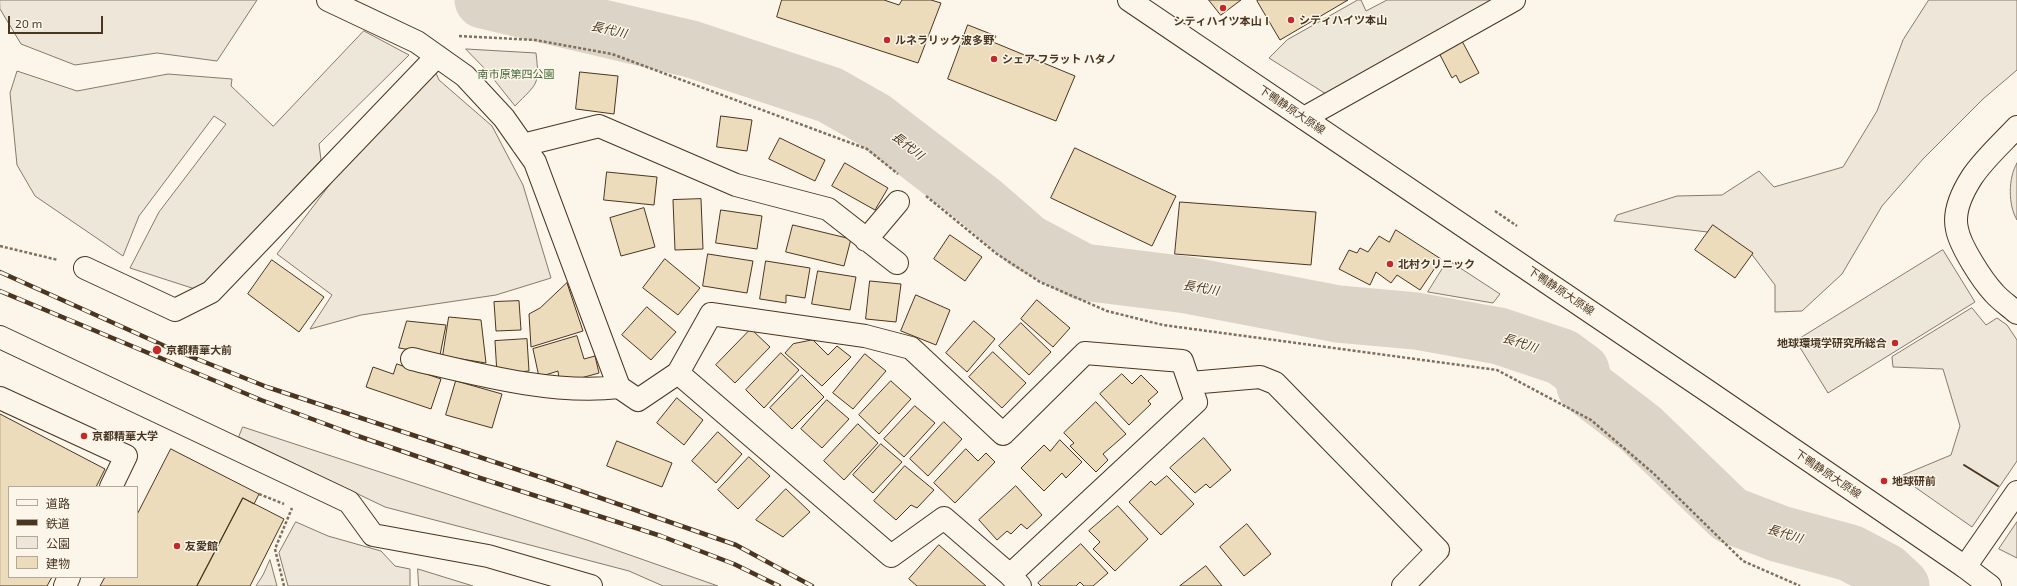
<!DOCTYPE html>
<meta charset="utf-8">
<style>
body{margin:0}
#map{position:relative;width:2017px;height:586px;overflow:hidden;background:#fbf6e9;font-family:"Exo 2","Noto Sans JP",sans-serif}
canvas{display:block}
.legend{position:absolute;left:8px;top:486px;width:130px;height:92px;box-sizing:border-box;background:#fbf6e9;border:1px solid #b4a999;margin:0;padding:5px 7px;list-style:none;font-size:12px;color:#4a3520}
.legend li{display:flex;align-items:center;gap:8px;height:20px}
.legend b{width:20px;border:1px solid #b4a999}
.scale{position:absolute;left:8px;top:16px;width:95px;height:18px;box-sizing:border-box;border:2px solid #4a3520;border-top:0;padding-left:5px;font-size:12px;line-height:14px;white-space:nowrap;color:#4a3520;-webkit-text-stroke:3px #fbf6e9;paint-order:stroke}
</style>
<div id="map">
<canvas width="2017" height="586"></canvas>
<ul class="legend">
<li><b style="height:5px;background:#fbf6e9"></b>道路</li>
<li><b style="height:5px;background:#4a3520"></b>鉄道</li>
<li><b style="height:11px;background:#ede6d9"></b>公園</li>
<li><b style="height:11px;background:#ecdcbc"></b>建物</li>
</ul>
<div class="scale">20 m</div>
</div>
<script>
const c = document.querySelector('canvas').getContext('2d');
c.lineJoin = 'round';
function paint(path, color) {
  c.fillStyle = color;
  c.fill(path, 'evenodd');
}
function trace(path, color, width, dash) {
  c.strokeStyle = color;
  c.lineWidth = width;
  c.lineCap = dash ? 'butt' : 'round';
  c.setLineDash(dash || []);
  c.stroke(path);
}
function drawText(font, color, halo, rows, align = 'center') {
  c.font = font + ' "Exo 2","Noto Sans JP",sans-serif';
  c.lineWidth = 3;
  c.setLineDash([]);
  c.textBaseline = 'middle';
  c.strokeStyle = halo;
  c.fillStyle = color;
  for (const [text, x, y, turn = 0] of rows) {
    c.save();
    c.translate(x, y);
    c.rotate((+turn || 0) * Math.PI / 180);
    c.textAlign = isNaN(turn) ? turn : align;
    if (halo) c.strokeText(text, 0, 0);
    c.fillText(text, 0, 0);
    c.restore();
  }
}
const green = new Path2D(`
 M0,0h257l-40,61 -60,-8 -82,12 -54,-21 -21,-35z
 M1929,0h88v70l-34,29 -60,60 -41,47 -40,68 -40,37 -27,1v-27l-25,-33 -34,-19 -102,-12 3,-6 60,-19 45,-1 37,-24 15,16 69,-20 34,-56 26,-71z
 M466,49l70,4c4,33 1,30 -21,53l-27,-34z
 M436,73l3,7 53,46 31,59 28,93 -55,17 -135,20 -51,14 22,-34 -55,-41 57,-75z
 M2017,163v57c-9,-15 -9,-42 0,-57z
 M1972,308l14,17 11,-7 10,7 10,15v121l-45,66 -70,-49 1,-3 48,-20 9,-29 -17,-57 -50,-2 -1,-10z
 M243,427l347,114 128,45h-55l-34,-15 -244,-64 -146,-70z
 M296,522l32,14 53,15 14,15 15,3v17h-122l-9,-33z
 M2017,522v36l-18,-9z
 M270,560l7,26h-21l7,-11z
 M418,569l55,17h-54z`);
paint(green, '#ede6d9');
trace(green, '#887966', 1);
const parking = new Path2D(`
 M1358,0h3l5,11 21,-11h104l2,5 -167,89 -57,-36 18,-18z
 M364,31l45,24 -90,89 2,16 -117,125 -9,4 -65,-21 29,-56 67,-88 -12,-8 -75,100 -16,40 -88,-60 -18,-31 -7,-72 7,-22 60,20 91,-17 64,5 -1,7 42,40z
 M1943,250l32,52 -147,91 -32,-52z
 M1448,260l52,34 -7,9 -65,-11z`);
paint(parking, '#ede7d9');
trace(parking, '#887966', 1);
trace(new Path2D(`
 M483,0l208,49 139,46 44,25 107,82 46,40 56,30 104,13 151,29 78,7 83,15 63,21 19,14 4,15 56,43 89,86 50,19 70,19 36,19 15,14`), '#dcd4c6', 57);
const building = new Path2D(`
 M782,0h102l15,5 3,-5h29l10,3 -23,60 -141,-46z
 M1209,0h32l-20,15z
 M1259,0h89l-68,40 -23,-39z
 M968,25l28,11 -3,6 82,34 -19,45 -108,-42z
 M1462,41l17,32 -19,10 -4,-8 -4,3 -13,-25z
 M580,72l38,4 -4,38 -38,-5z
 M721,116l31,4 -5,31 -30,-4z
 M780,138l45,22 -10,21 -46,-22z
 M1075,148l101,48 -24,50 -101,-48z
 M845,163l43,25 -13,22 -43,-24z
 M607,172l50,5 -3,28 -50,-5z
 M701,199l2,50 -28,1 -2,-50z
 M1180,202l136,10 -5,53 -136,-11z
 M644,208l11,39 -34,9 -11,-38z
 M721,210l41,6 -5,33 -41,-6z
 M793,225l58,14 -7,27 -58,-14z
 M1713,225l40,28 -18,25 -40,-28z
 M1396,230l45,29 -21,31 -23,-15 -6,8 -15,-11 -6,13 -31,-16 10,-19 8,3 3,-5 8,4 11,-16 10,6z
 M950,235l32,22 -17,24 -31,-22z
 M708,254l45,7 -6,32 -44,-7z
 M665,259l35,29 -22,27 -35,-27z
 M272,260l52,37 -25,35 -51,-38z
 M766,261l44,7 -5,30 -19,-3v8l-26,-4z
 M818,271l38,6 -6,33 -38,-6z
 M870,281l31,3 -5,38 -30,-3z
 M567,283l16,48 -52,16 -2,-33 11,-6z
 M916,295l34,15 -14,35 -35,-14z
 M1037,300l33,28 -17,19 -32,-28z
 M519,301l2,29 -25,1 -2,-29z
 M647,307l29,25 -25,28 -29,-25z
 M449,317l32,3 5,43 -43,-7z
 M407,321l39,4 -6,30 -41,-7z
 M974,321l21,18 -28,33 -21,-19z
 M1021,323l30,29 -22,23 -30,-29z
 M751,329l19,18 -35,36 -19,-18z
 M577,336l7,23 11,-3 4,17 -29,8 -11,-2 -1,-8 -19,6 -6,-28z
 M527,339l2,32 -32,3 -2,-33z
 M813,340l15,15 9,-9 14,11 -29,29 -37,-33 8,-9z
 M993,352l33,31 -24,25 -33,-31z
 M781,353l18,17 -35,38 -18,-18z
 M865,354l21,17 -33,38 -20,-16z
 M397,364l44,15 -10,30 -65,-22 7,-20 20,7z
 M1122,374l10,10 9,-9 17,17 -10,9 3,3 -22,21 -29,-31z
 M802,375l22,22 -32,32 -22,-21z
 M456,381l46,13 -10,34 -46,-13z
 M891,381l20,18 -32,35 -20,-19z
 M677,398l26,22 -19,25 -27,-22z
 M827,400l22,19 -27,29 -21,-19z
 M1096,402l30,32 -23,20 5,6 -12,12 -26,-26 4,-3 -10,-10z
 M915,406l20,17 -31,34 -20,-18z
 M0,414l105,55 -9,18h-87v90h43l-5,9h-47z
 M944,422l18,17 -34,37 -18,-17z
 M858,424l20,19 -34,37 -20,-19z
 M718,432l24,22 -26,29 -24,-22z
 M1204,438l27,32 -21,18 -4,-4 -11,9 -25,-25z
 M1060,440l22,22 -16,16 -4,-5 -18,18 -23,-23 23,-23 6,6z
 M617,441l55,22 -10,24 -55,-21z
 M881,444l21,18 -29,31 -20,-18z
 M171,449l88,45 -5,10 -11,-6 -46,88h-97l5,-9h32v-62z
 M966,449l12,12 8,-8 9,9 -40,41 -21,-20z
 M749,457l21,19 -32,33 -20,-19z
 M905,466l29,24 -17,18 -6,-3 -15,15 -22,-19z
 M1167,476l27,28 -33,31 -32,-33 22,-21 4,4z
 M1016,486l26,29 -15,14 -6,-5 -10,10 -4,-3 -10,9 -18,-20z
 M786,489l24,23 -27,25 -27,-17z
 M243,498l41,21 -34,67h-53z
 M1118,506l30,33 -33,32 -22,-22 7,-7 -11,-11z
 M1247,524l24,30 -27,22 -24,-29z
 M1081,544l27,29 -15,13h-9l-4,-4 -4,4h-35l-3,-3z
 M939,545l47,41h-69l-8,-7z
 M1206,566l16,20h-42z`);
paint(building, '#ecdcbc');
trace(building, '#4a3520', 1);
const minor = new Path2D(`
 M328,0l89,42 48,34 39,42 31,44 84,225 19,13 40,-27
 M1304,118l210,-118
 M2017,127c-15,16 -33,32 -45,50 -9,14 -19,35 -15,52 3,17 25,51 37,64 6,7 15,13 23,20
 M523,145l76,-19 137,59 92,24 69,54
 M866,240l32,-38
 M85,268l90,42 36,-18 226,-236
 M0,337l349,165 24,33 115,21 103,30
 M412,359c64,15 141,36 207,28
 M1190,383l70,-6 15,6 163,167 -35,36
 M0,398l126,58 -15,31
 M1965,567l52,-75
 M1010,575l186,-173 -14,-41 -97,-8 -82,81 -92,-86 -46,-12 -154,-22 -33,59 213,183 53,-38 66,57 10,11
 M65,586l4,-9`);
const major = new Path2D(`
 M1129,0l577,390 259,177 25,19`);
trace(minor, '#4a3520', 24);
trace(major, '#4a3520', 24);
trace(new Path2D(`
 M459,36l76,4 77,14 255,95 31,25
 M926,196l71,58 43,28 67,29 56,14 334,45 94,50 62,53 90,88 57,25
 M1495,211l22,15
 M0,246l58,14
 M259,494l25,10
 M284,586l-9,-37 17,-41`), '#7f6f5c', 2.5, [3, 2]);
trace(minor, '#fbf6e9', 22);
trace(major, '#fbf6e9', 22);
const rail = new Path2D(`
 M0,272l167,75 100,40 276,91 193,67 76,41
 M0,291l261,109 94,35 125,43 181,58 73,28 45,22`);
trace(rail, '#4a3520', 4.5);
trace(rail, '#fbf6e9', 3, [9]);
trace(new Path2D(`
 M1964,465l34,21`), '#4a3520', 2);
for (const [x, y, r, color] of [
 [1223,8,4,"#c62828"],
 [1291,20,4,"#c62828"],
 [887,40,4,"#c62828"],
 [994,59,4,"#c62828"],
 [1390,264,4,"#c62828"],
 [1895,343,4,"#c62828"],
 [157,350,5,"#c62828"],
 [84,436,4,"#c62828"],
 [1884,481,4,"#c62828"],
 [177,546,4,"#c62828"]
]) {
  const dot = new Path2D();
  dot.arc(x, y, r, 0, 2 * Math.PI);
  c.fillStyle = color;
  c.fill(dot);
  trace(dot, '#fbf6e9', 1.5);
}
drawText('bold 11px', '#4a3520', '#fbf6e9', [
 ["シティハイツ本山",1299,20],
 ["シティハイツ本山Ⅰ",1223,21,"center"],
 ["ルネラリック波多野",895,40],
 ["シェア フラット ハタノ",1002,59],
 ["北村クリニック",1398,264],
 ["地球環境学研究所総合",1887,343,"right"],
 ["京都精華大前",166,350],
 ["京都精華大学",92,436],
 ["地球研前",1892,481],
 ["友愛館",185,546]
], 'left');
drawText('11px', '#436837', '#fbf6e9', [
 ["南市原第四公園",516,74]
]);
drawText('11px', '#4a3520', '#fbf6e9', [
 ["下鴨静原大原線",1292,110,34],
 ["下鴨静原大原線",1561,291,34],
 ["下鴨静原大原線",1828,474,34]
]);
drawText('italic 12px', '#4a3520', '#fbf6e9', [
 ["長代川",609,30,13],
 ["長代川",908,146,38],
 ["長代川",1201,288,10],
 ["長代川",1520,343,18],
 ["長代川",1785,534,17]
]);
</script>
